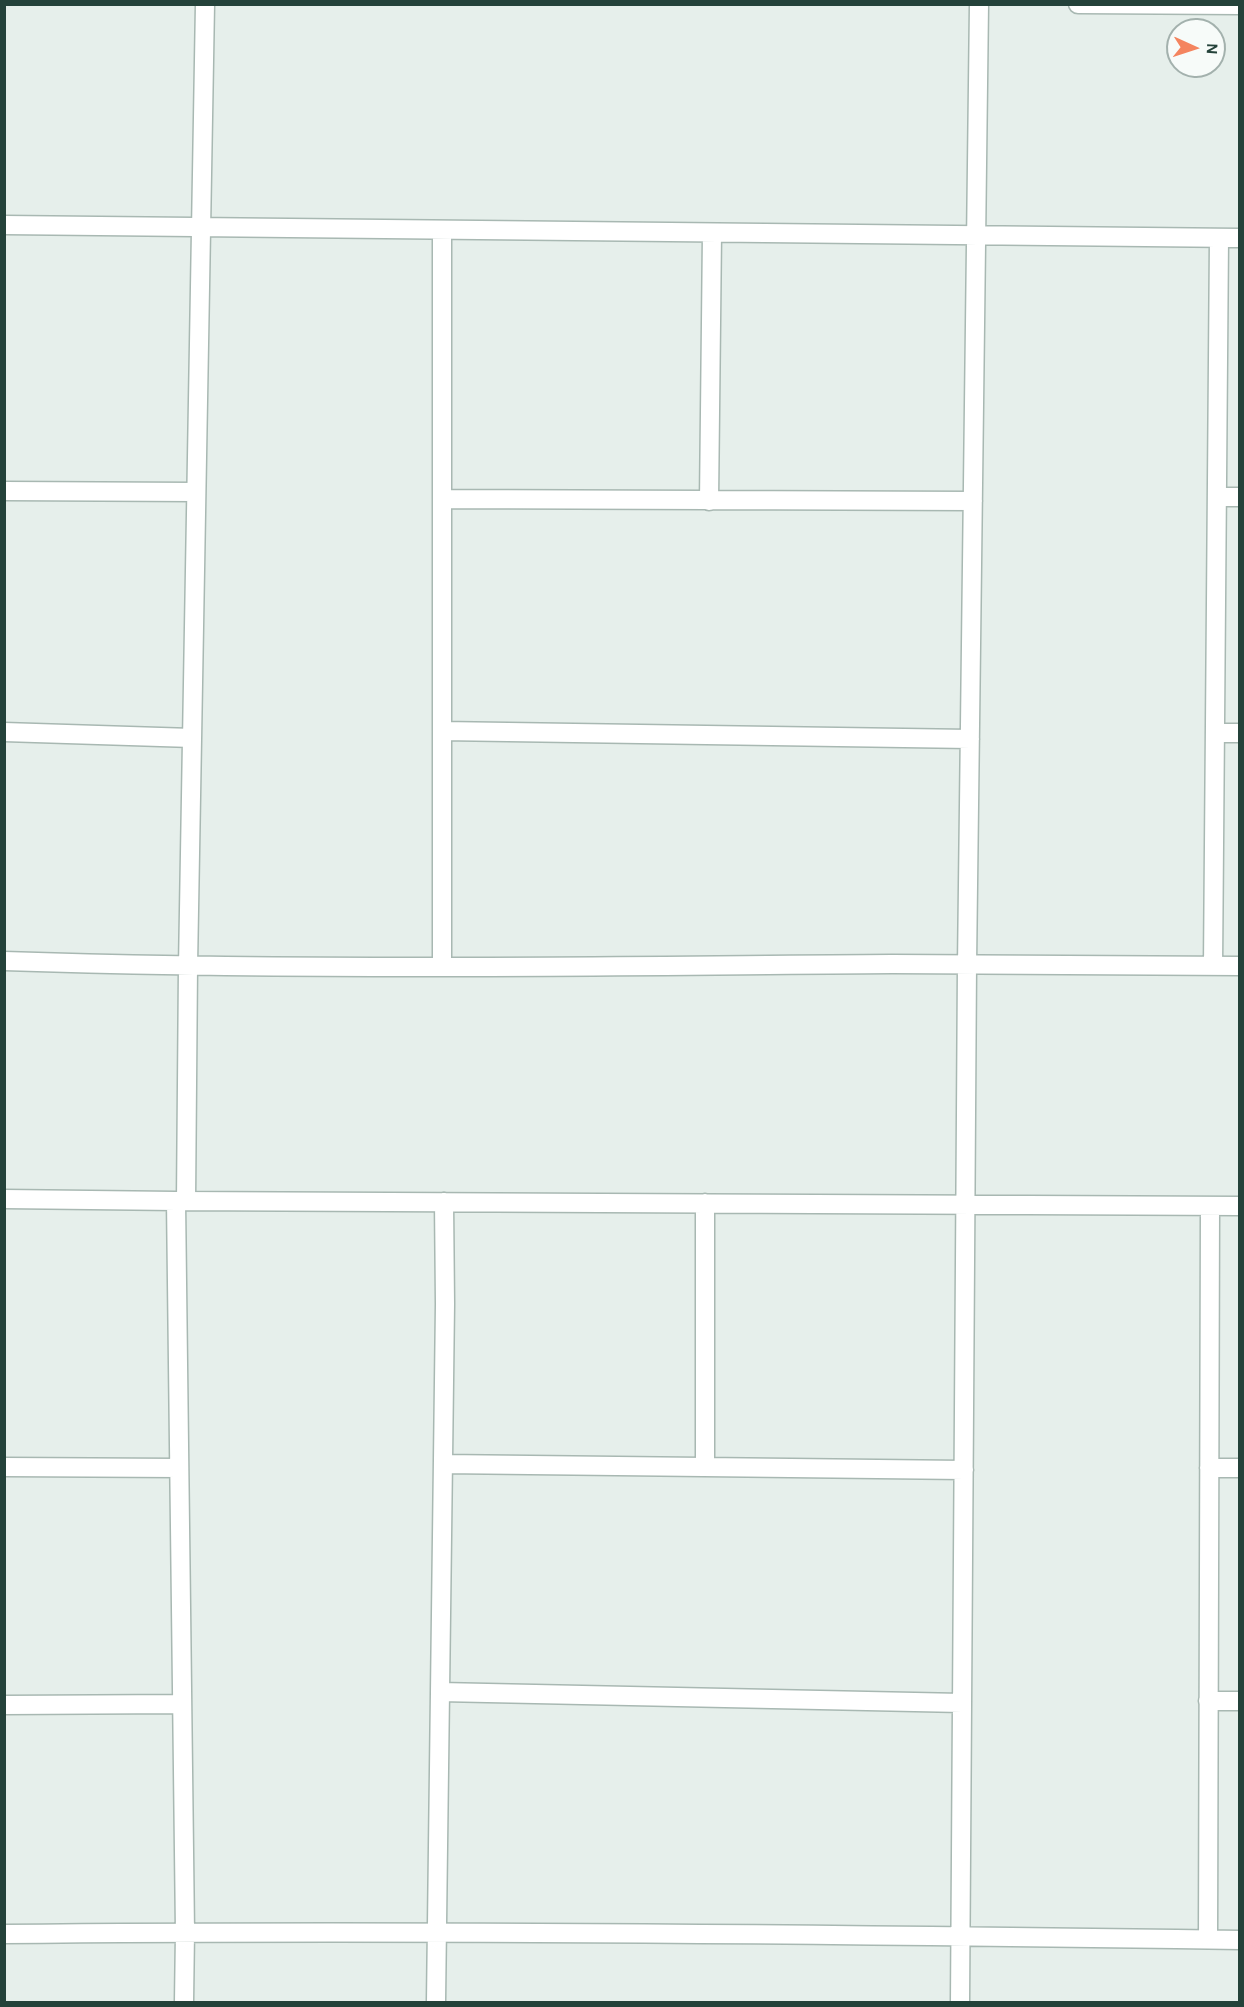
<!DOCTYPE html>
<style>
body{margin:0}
#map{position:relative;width:1244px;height:2007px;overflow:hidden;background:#e6efeb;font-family:"Alegreya Sans",sans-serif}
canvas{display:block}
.frame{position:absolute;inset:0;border:6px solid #24423a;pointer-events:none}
.north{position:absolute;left:1166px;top:18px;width:60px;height:60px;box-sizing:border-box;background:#f7fbf9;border:2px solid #a3b1ad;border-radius:50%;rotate:93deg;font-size:16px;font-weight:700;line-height:24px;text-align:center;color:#24423a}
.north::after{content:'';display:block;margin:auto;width:21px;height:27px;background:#f4845f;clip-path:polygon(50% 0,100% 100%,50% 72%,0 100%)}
</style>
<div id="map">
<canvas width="1244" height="2007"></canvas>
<div class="frame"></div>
<div class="north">N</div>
</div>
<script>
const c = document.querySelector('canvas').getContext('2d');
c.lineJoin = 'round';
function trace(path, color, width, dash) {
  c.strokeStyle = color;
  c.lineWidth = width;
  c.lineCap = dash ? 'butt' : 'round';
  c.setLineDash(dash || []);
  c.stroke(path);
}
const street = new Path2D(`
 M1078,4l162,1
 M4,225l1236,13
 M442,230v736
 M4,491l192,1
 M1217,497h23
 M442,499l531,2
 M709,501l3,-268
 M442,731l528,8
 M4,732l188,6
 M1215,733h25
 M4,961c296,10 592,5 888,3 116,0 232,2 348,2
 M1213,966l6,-728
 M4,1199l172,2 1064,5
 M176,1201l9,731 -1,70
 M186,1201l2,-235 17,-962
 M705,1203v264
 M443,1464l521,6
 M4,1467l175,1
 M1209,1468h31
 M440,1692l522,11
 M1208,1701h32
 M4,1705l178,-1
 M4,1934c412,-4 824,0 1236,6
 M1208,1939l2,-733
 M436,2002l9,-698 -1,-102
 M960,2002l7,-1037 12,-961`);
trace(street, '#a8b8b2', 21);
trace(street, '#fff', 18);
</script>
